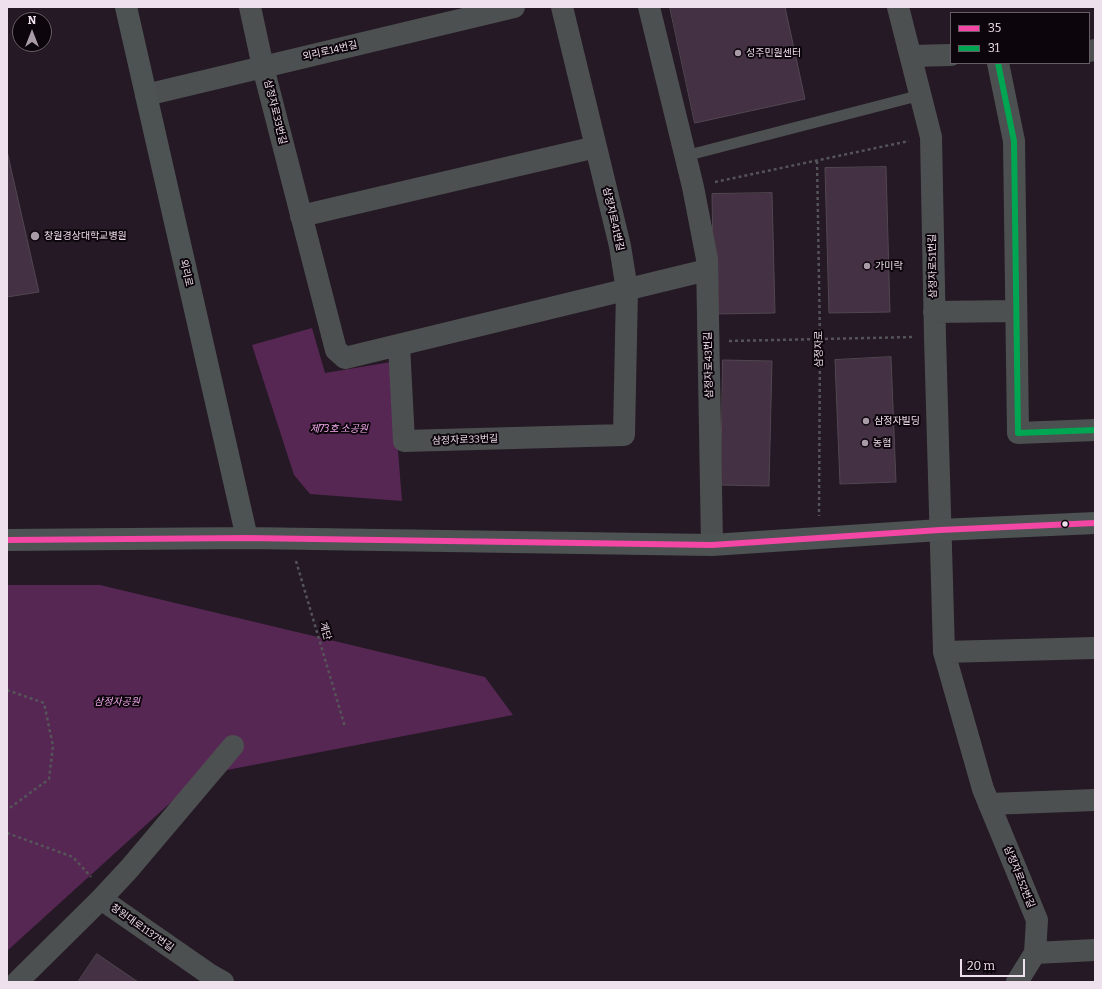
<!DOCTYPE html>
<meta charset="utf-8">
<style>
body{margin:0}
#map{position:relative;width:1102px;height:989px;overflow:hidden;background:#241924;font-family:Bitter,serif}
canvas{display:block}
.frame{position:absolute;inset:0;border:8px solid #efe0ed;pointer-events:none}
.legend{position:absolute;left:950px;top:12px;width:140px;height:52px;box-sizing:border-box;background:#0d050c;border:1px solid #675d66;margin:0;padding:5px 7px;list-style:none;font-size:12px;color:#efe0ed}
.legend li{display:flex;align-items:center;gap:8px;height:20px}
.legend b{width:20px;border:1px solid #675d66}
.north{position:absolute;left:12px;top:12px;width:40px;height:40px;box-sizing:border-box;background:#0d050c;border:1px solid #675d66;border-radius:50%;rotate:0deg;font-size:11px;font-weight:700;line-height:16px;text-align:center;color:#efe0ed}
.north::after{content:'';display:block;margin:auto;width:14px;height:18px;background:#a89aa7;clip-path:polygon(50% 0,100% 100%,50% 72%,0 100%)}
.scale{position:absolute;left:960px;top:959px;width:65px;height:18px;box-sizing:border-box;border:2px solid #efe0ed;border-top:0;padding-left:5px;font-size:12px;line-height:14px;white-space:nowrap;color:#efe0ed;-webkit-text-stroke:3px #0d050c;paint-order:stroke}
</style>
<div id="map">
<canvas width="1102" height="989"></canvas>
<div class="frame"></div>
<ul class="legend">
<li><b style="height:5px;background:#f346a5"></b>35</li>
<li><b style="height:5px;background:#00a651"></b>31</li>
</ul>
<div class="north">N</div>
<div class="scale">20 m</div>
</div>
<script>
const c = document.querySelector('canvas').getContext('2d');
c.lineJoin = 'round';
function paint(path, color) {
  c.fillStyle = color;
  c.fill(path, 'evenodd');
}
function trace(path, color, width, dash) {
  c.strokeStyle = color;
  c.lineWidth = width;
  c.lineCap = dash ? 'butt' : 'round';
  c.setLineDash(dash || []);
  c.stroke(path);
}
function drawText(font, color, halo, rows, align = 'center') {
  c.font = font + ' Bitter,"Noto Sans KR",serif';
  c.lineWidth = 4;
  c.setLineDash([]);
  c.textBaseline = 'middle';
  c.strokeStyle = halo;
  c.fillStyle = color;
  for (const [text, x, y, turn = 0] of rows) {
    c.save();
    c.translate(x, y);
    c.rotate((+turn || 0) * Math.PI / 180);
    c.textAlign = isNaN(turn) ? turn : align;
    if (halo) c.strokeText(text, 0, 0);
    c.fillText(text, 0, 0);
    c.restore();
  }
}
paint(new Path2D(`
 M312,328l13,45 66,-11 11,139 -92,-7 -16,-19 -42,-130z
 M7,585h93l385,92 28,38 -312,60 -194,176z`), '#572754');
const building = new Path2D(`
 M670,7h115l20,92 -110,24z
 M7,151l32,141 -32,5z
 M886,167l4,145 -61,1 -4,-145z
 M772,193l3,120 -61,1 -2,-120z
 M891,357l5,125 -56,2 -5,-124z
 M723,360l49,1 -3,125 -48,-1z
 M97,954l41,28h-60z`);
paint(building, '#443244');
trace(building, '#524750', 1);
trace(new Path2D(`
 M817,161l3,178 -1,177
 M715,182l194,-41
 M729,341l185,-4
 M296,561l49,166
 M7,690l37,13 9,43 -4,33 -42,31
 M7,833l66,24 18,20`), '#555458', 2.5, [3, 3]);
trace(new Path2D(`
 M685,156l236,-61`), '#4d5050', 11);
trace(new Path2D(`
 M250,7l13,60 73,283 9,8 362,-88
 M649,7l44,180 14,72 5,286
 M898,7l33,130 4,200 9,315 39,137 54,131 -2,33 -18,29
 M1089,51l6,-1
 M911,56l40,-1
 M998,63l16,78 4,292 77,-3
 M146,95l368,-88
 M301,216l295,-69
 M934,312l82,-1
 M399,345l5,96 220,-6 3,-145 -7,-44 -58,-239
 M944,652l151,-4
 M989,804l106,-4
 M101,899l108,75 14,8
 M1035,953l60,-3
 M17,982l84,-83 28,-30 104,-123`), '#4d5050', 22);
trace(new Path2D(`
 M126,7l121,531
 M7,540l240,-2 465,7 228,-15 155,-7`), '#4d5252', 22);
trace(new Path2D(`
 M7,540l240,-2 465,7 228,-15 155,-7`), '#f346a5', 6);
trace(new Path2D(`
 M998,63l16,78 4,292 77,-3`), '#00a651', 6);
for (const [x, y, r, color] of [
 [738,53,4,"#a89aa7"],
 [35,236,5,"#a89aa7"],
 [867,266,4,"#a89aa7"],
 [866,421,4,"#a89aa7"],
 [865,443,4,"#a89aa7"],
 [1065,524,3.5,"#efe0ed"]
]) {
  const dot = new Path2D();
  dot.arc(x, y, r, 0, 2 * Math.PI);
  c.fillStyle = color;
  c.fill(dot);
  trace(dot, '#0d050c', 1.5);
}
drawText('10px', '#efe0ed', '#0d050c', [
 ["외리로14번길",330,51,-13],
 ["삼정자로33번길",275,112,76],
 ["삼정자로41번길",613,219,77],
 ["삼정자로51번길",933,266,-91],
 ["외리로",186,273,77],
 ["삼정자로",819,349,-90],
 ["삼정자로43번길",709,365,-91],
 ["삼정자로33번길",465,440,-2],
 ["계단",325,631,74],
 ["삼정자로52번길",1019,877,68],
 ["창원대로1137번길",142,928,35]
]);
drawText('10px', '#efe0ed', '#0d050c', [
 ["성주민원센터",746,53],
 ["창원경상대학교병원",44,236],
 ["가미락",875,266],
 ["삼정자빌딩",874,421],
 ["농협",873,443]
], 'left');
drawText('italic 10px', '#f9aef2', '#0d050c', [
 ["제73호 소공원",339,429],
 ["삼정자공원",117,702]
]);
</script>
